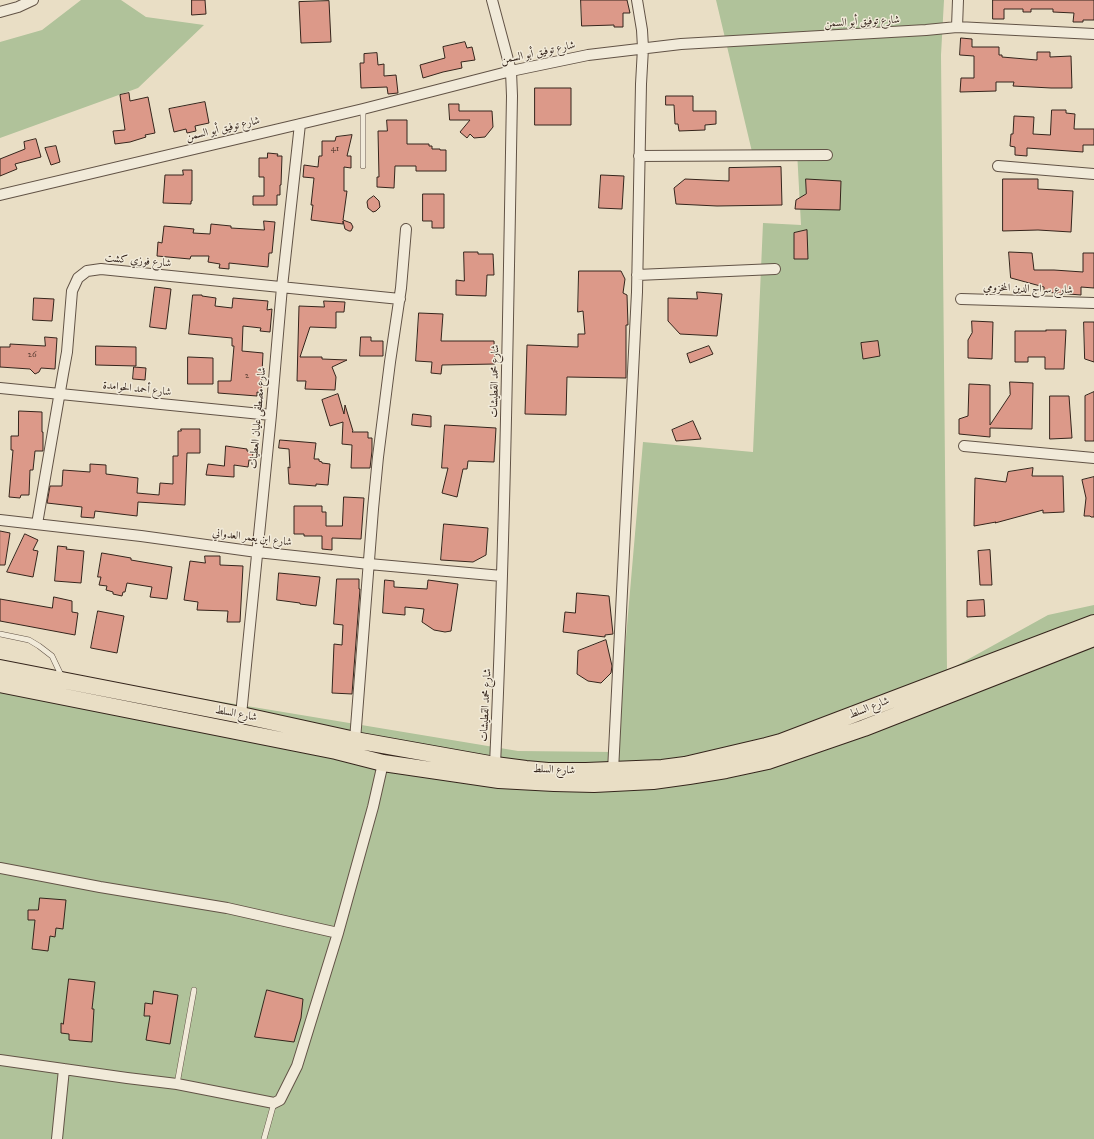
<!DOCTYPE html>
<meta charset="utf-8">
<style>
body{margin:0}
canvas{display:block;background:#e9dec5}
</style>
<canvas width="1094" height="1139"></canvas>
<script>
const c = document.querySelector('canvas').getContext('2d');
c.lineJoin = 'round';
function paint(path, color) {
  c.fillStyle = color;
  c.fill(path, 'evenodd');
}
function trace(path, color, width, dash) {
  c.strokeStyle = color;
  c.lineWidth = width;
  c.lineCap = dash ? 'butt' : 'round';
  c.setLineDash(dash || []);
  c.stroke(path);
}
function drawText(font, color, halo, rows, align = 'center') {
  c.font = font + ' "IM FELL Great Primer",Amiri,serif';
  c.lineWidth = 3;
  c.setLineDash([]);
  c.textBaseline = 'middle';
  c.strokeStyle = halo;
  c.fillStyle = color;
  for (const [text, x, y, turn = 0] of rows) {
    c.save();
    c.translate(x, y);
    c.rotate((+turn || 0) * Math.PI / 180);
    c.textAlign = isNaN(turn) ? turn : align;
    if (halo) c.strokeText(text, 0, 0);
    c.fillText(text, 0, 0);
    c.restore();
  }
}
paint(new Path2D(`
 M81,0h40l25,17 58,8 -66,63 -138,50v-96l42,-12z
 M716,0h228l-3,55 6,616 101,-56 46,-10v534h-1094v-474l518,86 98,1 27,-310 110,10 10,-229 38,2 -4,-74 -44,5z`), '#b0c29a');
const building = new Path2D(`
 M192,0h13l1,14 -14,1z
 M581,0h46l3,13h-7v14h-9v-2l-32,1z
 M993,0h101v20h-11v2h-10l1,-9 -21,-1v-3h-22v3h-8v-3h-19v10h-11z
 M329,1l2,41 -30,1 -2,-41z
 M961,38l11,1v8h27v8h3v2l35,3v-8h13v5l21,-1 1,32h-21l-38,-2 1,-4h-18v9l-36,1 1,-14h13v-22l-14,-1z
 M465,42l2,6 5,-1 3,13 -14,2 1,6 -19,4 -20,6 -3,-13 25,-7 -2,-11z
 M377,53l1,12 6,-1v12l12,-1 2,18 -10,1 -1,-7 -26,1 -1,-25h4v-9z
 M535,88h36v37h-36z
 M129,93l1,8 18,-4 7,36 -10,2 1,2 -16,5 -15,2 -2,-13 12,-1 -5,-35z
 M666,96h27v15h23v13l-11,1v5l-26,1 -1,-7h-3l-1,-19h-8z
 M205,102l4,21 -14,3 1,5 -9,2 -1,-4 -12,3 -5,-23z
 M449,104h10v7h33l1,16 -8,10 -11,1 -4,-4 -3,4 -7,-6 10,-12h-20z
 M1052,110h14v3l9,1 -1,15h20v16h-11v7l-56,-4v8l-12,-1v-8l-5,-1 1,-12h2l1,-18 20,1 -1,17 17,1z
 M387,120h20v24h22v2h3v3h8v1h6v21h-30v-5h-21l-1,22 -17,-1v-10h2l-1,-46h9z
 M352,135l-5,21h4v12l-7,-1v24h3l-4,29 8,3 2,4 -2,4h-2l-4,-2 -2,-8v3l-32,-4 2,-15h-2l3,-27 -11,-1 1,-12 14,2 1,-11h3v-15h13l1,-4z
 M36,139l5,18 -26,7 2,5 -17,7v-17l25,-10 -1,-7z
 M56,146l4,16 -9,3 -6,-17z
 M268,153l10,1 -1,2h5l-1,29h-1v10h-3v10h-24v-9h11v-19h-5v-19h8z
 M781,167l1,38 -65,1 -41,-2 -2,-16 11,-9 44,2v-13z
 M183,170h9v31h-1v3l-28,-1 2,-28h18z
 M601,175l23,1 -2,33 -23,-1z
 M806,179l35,2 -1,29 -45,-1 1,-9 10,-6z
 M1003,179h35v10l35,2 -2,41 -33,-2 -35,1z
 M423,194h21v34h-12v-7h-9z
 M374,196l5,5 1,6 -4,4 -3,1 -5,-4 -1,-6 1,-2z
 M264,221l11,1 -3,31h-3l-1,14 -39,-4v6l-10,-1 1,-4 -12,-2 1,-6h-18l-1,3 -33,-3 1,-14 4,1 2,-17 30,3 -1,4 17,1 1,-10 20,2v2l33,2z
 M807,230l1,29h-14v-26z
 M464,252h14v2h15l1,21h-7l-1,21 -30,-1v-15l8,1z
 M1009,252l23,1 2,17h20l29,2v-19h11v35l-13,-1v8l-37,-3v-5l-33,-9z
 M579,271h42l4,8 -2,14 4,2 1,30h-2v53l-59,-1 -1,38 -41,-1 2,-69 51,2v-13h7l-2,-23 -5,1z
 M155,287l16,2 -5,40 -16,-2z
 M697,292l25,2 -5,42 -37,-2 -12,-13v-23l29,1z
 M193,295h9v1l14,2 -1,8 17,2 1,-10 35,3 -1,9 5,-1 -2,23 -10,-1 1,-3 -18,-2 -1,25 21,2 -2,40 -4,-1v4l-39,-3v-12h13l3,-35h-2v-8l-43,-4z
 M34,298l20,1 -2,22 -19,-1z
 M324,301l21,1 -1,10h-8v16l-26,-1 -10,30h22v2l25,1 -15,7 4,10 -1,13 -30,-1 1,-8h-9l2,-75 25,1z
 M419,313l24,1 -2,27h53l1,23 -53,1 -1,9 -10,-1 1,-11 -16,-1z
 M972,321l21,1 -1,37 -24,-1v-18l4,-7z
 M1084,322h10v40l-9,-3z
 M1046,330h20l-2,39h-19v-12h-17v5h-13v-31h31z
 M45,337l12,1 -2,31 -14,-1 -2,4 -4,2 -5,-5 -30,-2v-20h10v-3l35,2z
 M361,337h10v4h12v15h-23z
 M878,341l2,15 -17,3 -2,-16z
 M96,346l40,1v19l-40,-1z
 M709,346l4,8 -23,9 -3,-9z
 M188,357l25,1v26h-25z
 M134,367l12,1 -1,12 -12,-1z
 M1010,382l23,1 -1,46 -42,-1v9l-31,-3v-15l9,-3 1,-32 21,1v40l20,-30z
 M1094,392v49h-9v-45z
 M338,394l6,20 1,-9 8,26 -1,1h16v6h4v13l-2,17h-19l1,-23 -10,-1 1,-22 -13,4 -8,-26z
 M1050,396h19l3,42 -22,1z
 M19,411l23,1v20h1v19h-8l-2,19h-3l-1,25h-8l-1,3 -11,-1 4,-47h-2v-14h7z
 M413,414l18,2v11l-19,-2z
 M693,421l8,18 -25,2 -4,-11z
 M445,425l51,3 -2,34 -26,-1 -1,8h-4l-6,28 -15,-4 6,-25h-6z
 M181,429h19v24h-13l-2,52 -47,-3 -1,14 -42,-5 -1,7 -13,-1 1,-10 -35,-4 3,-17h12l1,-16 27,2v-8l16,1v9l32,4 -1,15 22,2 1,-12 13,1v-28h5v-25h3z
 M280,440l36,3 -2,16h5v2l3,1v1l8,1 -2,21 -12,-1v2l-27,-2 -1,-17 2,1 -1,-19 -10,-1z
 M226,446l21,3v2l6,1 -1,8h-3l-1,7 -14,-2v12l-28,-2 2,-11 16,2z
 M1033,468l-1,8h31l1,36 -21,1v-3l-48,13 1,-1 -22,4 1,-48 31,4 2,-10z
 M1094,477v40h-3l-1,-1h-6l2,-18 -4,-18z
 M344,497l20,1 -3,41 -29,-1v12l-10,-1v-13h-18v-2h-10v-28h28v6h4v14h16z
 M444,524l44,4 -2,27 -13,7 -32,-2z
 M0,531l10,2 -5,32h-5z
 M25,534l13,6 -5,10 5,1 -5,26 -26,-5z
 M58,546l9,1 -1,2 18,2 -3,32 -26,-2z
 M990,550l2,35h-12l-2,-34z
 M102,553l29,5v2l41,7 -5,32 -17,-2 2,-10 -25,-4 -2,9h-2l-1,4 -9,-2v-2l-7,-2 1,-4 -8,-1 2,-8h-3z
 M205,556h15v9l23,1 -3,56h-13l1,-11 -31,-1 1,-8 -14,-2 6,-39 15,2z
 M279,573l41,4 -4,29 -16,-2v-1l-23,-3z
 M337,579h22v10h1l-8,105 -20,-1 2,-49 8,1 1,-20 -9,-1z
 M385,580l9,1v6l33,2 1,-9 30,4 -7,47 -6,1 -11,-2 -12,-8 2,-13 -19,-2v8l-22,-2z
 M577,593l32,3 4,38 -8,1v2l-42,-5 2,-20 10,1z
 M54,597l18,4v11l6,1 -3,22 -75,-14v-22l52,9z
 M984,600l1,16 -18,1v-16z
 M98,611l26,5 -7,37 -26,-5z
 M606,640l6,26 -1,7 -10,10 -13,-2 -11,-7 1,-23z
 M40,898l26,2 -3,29 -7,-1 -1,9 -5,-1 -2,15 -16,-2 3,-29h-7v-10h10z
 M69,979l26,3 -3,27h2l-2,33 -23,-2v-6l-8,-1v-10l2,1z
 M267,990l36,9 -2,19 -7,24 -39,-5z
 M154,991l24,4 -8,49 -24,-4 4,-24h-6l1,-13 7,1z`);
paint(building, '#dc9989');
trace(building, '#35251c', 1);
const lane = new Path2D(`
 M363,109v57
 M0,634l29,6 10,6 13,10 10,21
 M177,1084l17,-94
 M264,1139l10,-36`);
const street = new Path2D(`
 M492,0l19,71 1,25c-4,223 -7,446 -17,669
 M0,12l18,-5 15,-7
 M957,27l1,-27
 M639,156l188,-1
 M998,166l96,8
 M0,195l300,-71 63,-15 148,-38 77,-16 93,-11 245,-14 31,-3 137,7
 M637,275l138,-6
 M961,299l133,4
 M0,388l271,27
 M964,446l130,12
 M0,520l141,16 116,16 112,12 133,12
 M37,524l26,-150 4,-22 5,-61 6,-13 9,-7 14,-2 299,30
 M241,715l30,-300 11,-128 18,-163
 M355,740l18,-231 5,-52 12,-95 11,-74 5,-59
 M613,771l24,-479 4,-208 2,-36 -1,-18 -5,-30
 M0,868l100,19 127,21 111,25
 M0,1060l127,18 50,6 97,19 6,-3 17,-34 41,-133 35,-126 10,-44
 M57,1139l7,-70`);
const primary = new Path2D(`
 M0,668l241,47 114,25 140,25 31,4 22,2h38l76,-3 23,-3 81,-19 15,-4 313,-119
 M0,684l336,67 47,12 116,17 55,3 40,1 59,-3 36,-5 37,-6 42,-9 38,-13 58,-20 230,-90`);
trace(lane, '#625346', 6);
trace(street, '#625346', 12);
trace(primary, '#35251c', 18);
trace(lane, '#f1ead9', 5);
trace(street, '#f1ead9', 10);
trace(primary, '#e9dec5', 16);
drawText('9px', '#5f4237', null, [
 ["41",335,149],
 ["26",32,355],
 ["2",247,376]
]);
drawText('11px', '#35251c', '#f1ead9', [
 ["شارع توفيق أبو السمن",862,22,-3],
 ["شارع توفيق أبو السمن",538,53,-12],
 ["شارع توفيق أبو السمن",223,129,-13],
 ["شارع فوزي كشت",138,261,5],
 ["شارع سراج الدين المخزومي",1028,289,2],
 ["شارع محمد القطيشات",495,381,-89],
 ["شارع أحمد الحوامدة",137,389,6],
 ["شارع مصطفى عليان العطيات",258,418,-85],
 ["شارع ابن يعمر العدواني",252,538,7],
 ["شارع محمد القطيشات",486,705,-87],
 ["شارع السلط",869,708,-21],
 ["شارع السلط",236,714,11],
 ["شارع السلط",554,770,2]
]);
</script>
